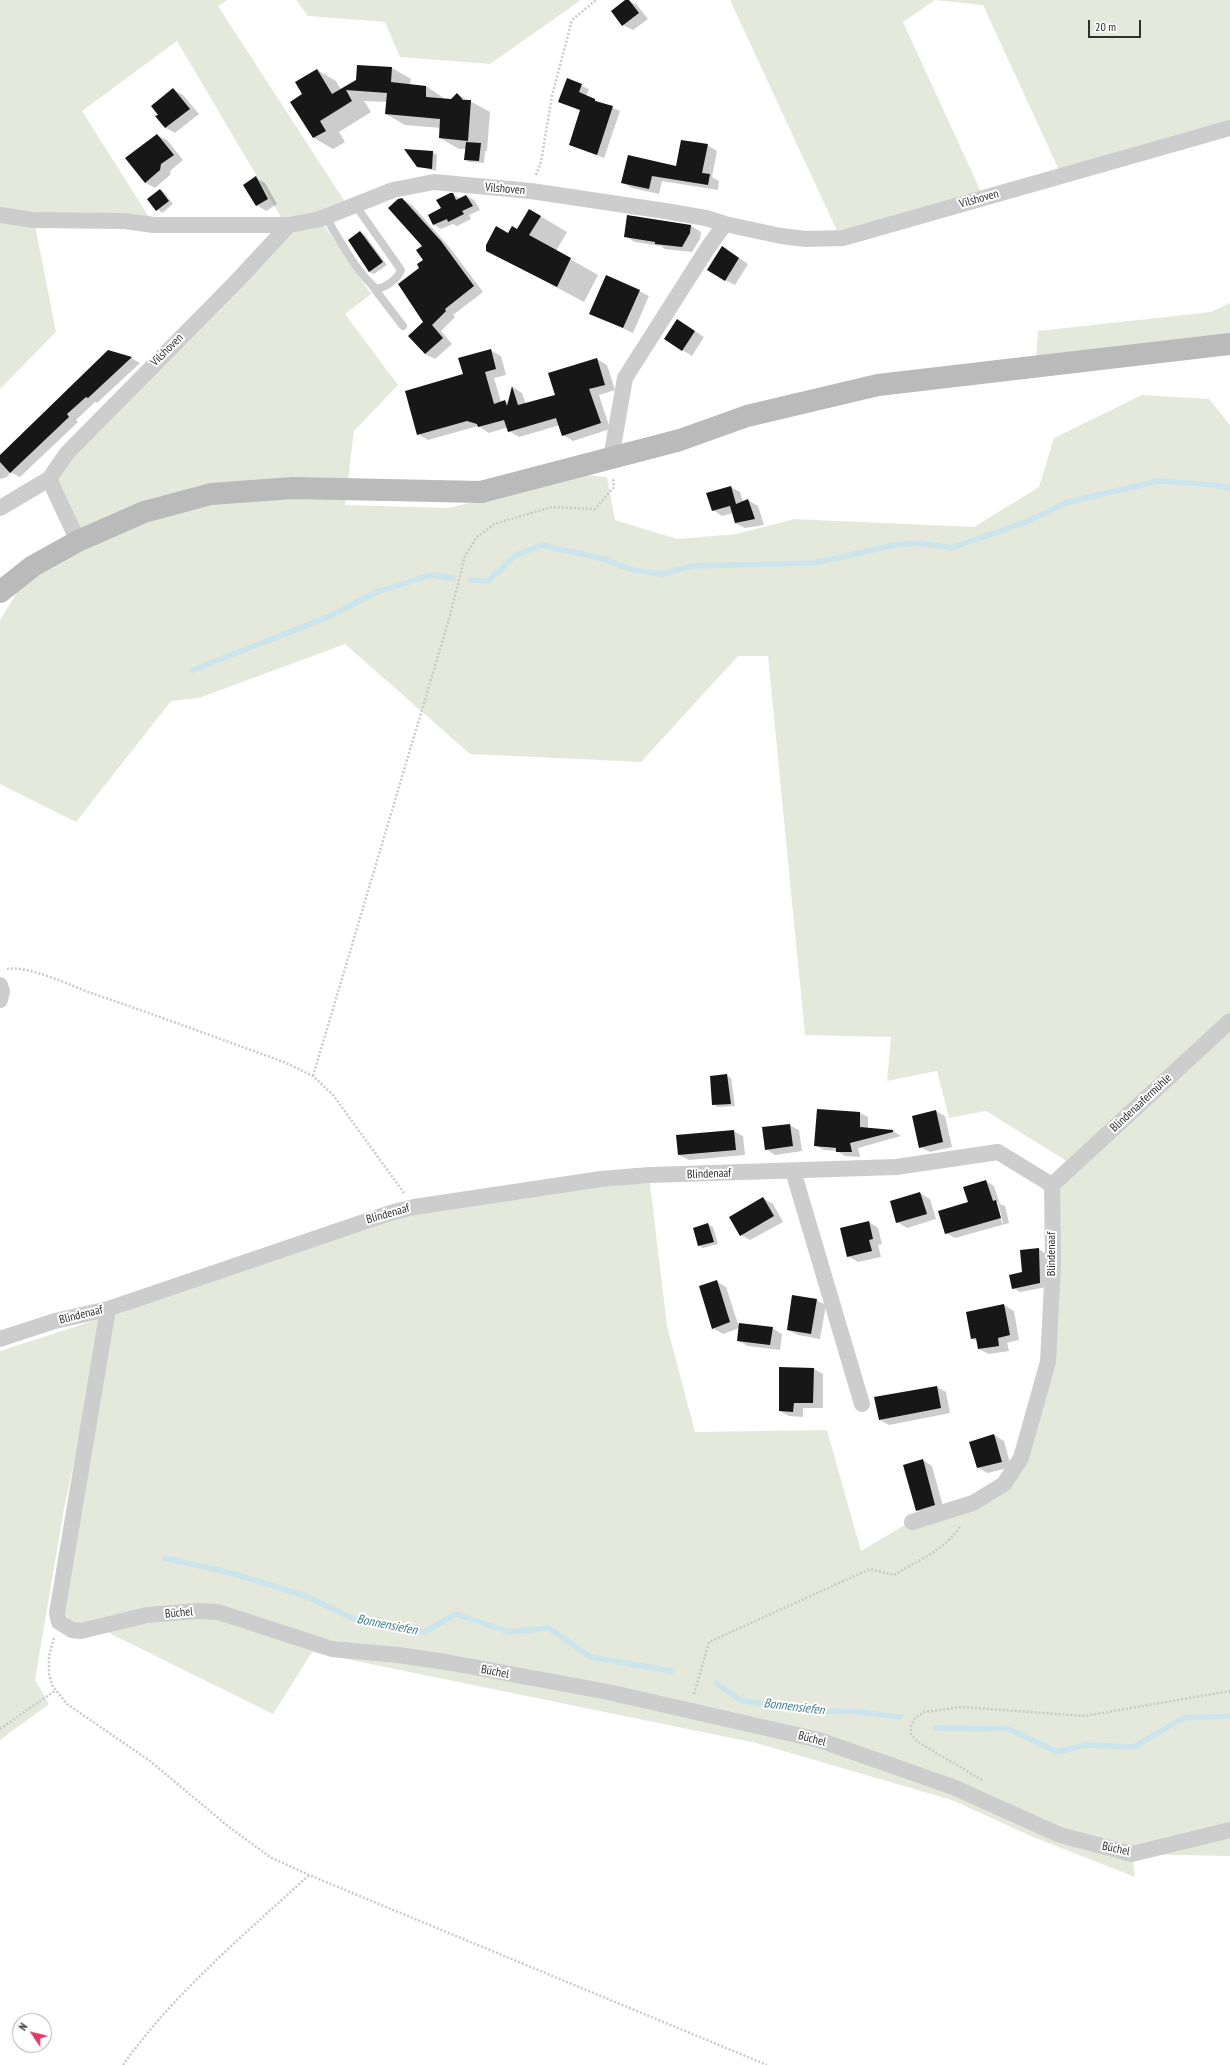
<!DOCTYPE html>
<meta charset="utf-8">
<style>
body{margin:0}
#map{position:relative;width:1230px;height:2065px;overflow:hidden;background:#fff;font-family:"PT Sans Narrow",sans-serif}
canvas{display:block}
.north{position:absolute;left:12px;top:2013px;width:40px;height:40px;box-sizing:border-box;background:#fff;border:1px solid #acacac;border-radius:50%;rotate:305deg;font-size:11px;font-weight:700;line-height:16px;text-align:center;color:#303030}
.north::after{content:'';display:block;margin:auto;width:14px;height:18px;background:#dd3c64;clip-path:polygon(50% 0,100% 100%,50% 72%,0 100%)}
.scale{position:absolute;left:1088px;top:20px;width:53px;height:18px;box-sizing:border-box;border:2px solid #303030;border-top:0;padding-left:5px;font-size:12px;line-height:14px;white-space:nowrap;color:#303030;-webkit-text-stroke:3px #fff;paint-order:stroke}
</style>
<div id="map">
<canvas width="1230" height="2065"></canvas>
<div class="north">N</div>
<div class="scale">20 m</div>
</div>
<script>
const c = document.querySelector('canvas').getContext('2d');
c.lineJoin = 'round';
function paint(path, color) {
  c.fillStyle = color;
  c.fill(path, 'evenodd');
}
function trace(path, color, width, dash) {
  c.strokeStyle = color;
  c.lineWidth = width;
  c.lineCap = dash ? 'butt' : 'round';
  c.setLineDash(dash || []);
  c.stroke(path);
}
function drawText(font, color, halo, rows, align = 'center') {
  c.font = font + ' "PT Sans Narrow",sans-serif';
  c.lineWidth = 4;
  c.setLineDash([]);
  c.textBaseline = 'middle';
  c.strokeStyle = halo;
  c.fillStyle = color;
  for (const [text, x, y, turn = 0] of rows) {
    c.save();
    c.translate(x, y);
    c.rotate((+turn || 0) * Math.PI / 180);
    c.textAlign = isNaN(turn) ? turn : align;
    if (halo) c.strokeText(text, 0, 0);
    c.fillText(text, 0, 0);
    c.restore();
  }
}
paint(new Path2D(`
 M0,0h227l-9,6 131,202 -64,16 -108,-183 -95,70 72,114 -120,-5 22,112 -56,57z
 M296,0h285l-91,64 -90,-7 -15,-35 -77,-6z
 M730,0h500v125l-171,45 -76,-165 -48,-5 -32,22 79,172 -144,39z
 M320,219l51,75 -26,20 53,71 -44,46 -9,74 103,3 139,-33 20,2 8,43 62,19 59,-5 59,-15 179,8 65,-40 15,-49 88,-43 67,4 21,26v1431l-98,-2 3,23 -102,-40 -81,-37 -196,-57 -444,-91 -39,62 -162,-80 -9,-15 -28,5 -10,-11 50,-297 251,-96 284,-45 18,151 28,106 132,-2 34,121 47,-28 96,-39 44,-122 4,-177 21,-20 -87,-54 -37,7 -12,-47 -50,10 4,-44 -86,-2 -37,-379h-30l-97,106 -171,-8 -125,-110 -146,54 -28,3 -95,121 -76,-38v-164l33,-54 45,-25 -29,-62 240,-254z
 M1230,303v37l-194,19 2,-28 173,-19z
 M105,1317l-41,192 -29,171 14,24 -49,36v-389z`), '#e5e9dc');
paint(new Path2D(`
 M627,0l10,5 11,14 -15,11 -10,-5z
 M392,68l19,11 -1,6 16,1 19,13 7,1 5,-6 33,18 -3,39h-2l-1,12 -15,-1 -4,-3 1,-10h-7l-19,-11 1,-10 -36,-3 -19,-11 1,-12 -23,-1 7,11 -32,20 6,10 -12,7 -19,-11 -22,-36 12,-8 13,-24 19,11 5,9z
 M567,80l22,9 -3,7 34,15 -16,47 -34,-13 11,-34 -21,-10z
 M173,89l10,6 16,19 -24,19 -9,-5 -7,-13z
 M157,135l10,5 16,20 -12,10 -1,5 -15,13 -9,-5 -19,-25z
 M707,145l10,6 -5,26 7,4 -1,9 -56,-9 -3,13 -27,-6 -9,-5 54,-15z
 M406,150l27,2 4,3 -1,16 -18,-5z
 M256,178l9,5 12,21 -11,7 -9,-6z
 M160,190l4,2 9,12 -11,9 -14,-13z
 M453,194l7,5 6,-3 8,4 6,10 -11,5 2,4 -14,7 -4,-2 -12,5 -7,-4 -5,-9 13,-8z
 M402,199l10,6 38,43 33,44 -30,23 2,2 -14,14 11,13 -17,15 -10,-5 -4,-86 3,-8 -1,-14z
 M530,210l37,22 -11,19 42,24 -14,27 -97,-52 22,-16 8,-3z
 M628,216l63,10 10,6 -1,7 -8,13 -27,-3 -4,-3 -26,-4 -10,-6z
 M360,232l5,3 22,30 -13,9 -5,-2z
 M732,253l16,11 -13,21 -10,-5z
 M639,291l10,5 -16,37 -42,-20z
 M687,326l17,11 -12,19 -27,-17z
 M490,350l11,6 5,19 -12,3 7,24 4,-1 4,2 4,-16 9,6 4,11 30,-9 41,-36 10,6 8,25 -16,5 11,34 -37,12 -10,-6 -3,-10 -41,12 -10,-6 -1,-4 -19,6 -11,-7 -50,14 -10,-6 46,-59z
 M109,351l22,7 9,5 -43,40 -2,-1 -19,18 2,2 -58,55 -10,-5 -3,5 -7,2v-24z
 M731,487l9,5 3,10 5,-2 10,6 6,19 -19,3 -10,-5 -2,-10 -11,3 -9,-6z
 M726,1075l5,3 4,28 -17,1 -5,-3z
 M818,1110l42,3 8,4v12l25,2 8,5 -43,12 2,9 -15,-1 -8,-5 -13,-1 -9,-5zM823,1145l18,4 -18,-2z
 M936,1111l9,5 7,31 -22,5 -10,-5z
 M789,1125l10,5 3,21 -27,4 -9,-6z
 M733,1131l10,5 2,19 -56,5 -10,-5z
 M986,1181l8,5 6,18 5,2 4,17 -54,15 -9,-5zM996,1202h2l5,21h-1z
 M920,1193l10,6 6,20 -29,9 -10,-6z
 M763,1198l10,6 10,18 -33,18 -9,-5z
 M869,1222l9,6 4,16 -4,1 3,12 -23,5 -10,-6z
 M708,1224l5,3 5,17 -15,4 -4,-2z
 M1039,1249l7,5 1,33 -27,5 -7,-4z
 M716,1281l10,6 12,37 34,4 10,6 -2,16 -33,-4 -9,-6 1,-12 -16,6 -10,-6z
 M816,1300l10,5 -6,34 -22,-4 -10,-5z
 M1004,1305l10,6 5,29 -12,3 2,8 -20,3 -10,-5 -1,-7 -6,-4z
 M814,1369l9,5v34h-20v9l-14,-1 -9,-5z
 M937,1387l9,5 4,21 -61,12 -9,-5z
 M994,1435l10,6 7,26 -23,6 -10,-5z
 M923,1460l9,6 12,44 -18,6 -9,-6z`), '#0003');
trace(new Path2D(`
 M471,580l17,1 28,-26 26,-10 62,14 28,11 30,4 29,-8 123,-3 81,-18 23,-2 33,5 75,-26 42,-20 91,-21 55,4 16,3
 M193,670l135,-53 49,-25 54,-17 22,3
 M165,1558l66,15 75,23 46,22 72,14 32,-18 53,18 40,-4 41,29 81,14
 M716,1683l24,17 72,12 40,-1 48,6
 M936,1728l73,1 48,23 29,-7 48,2 49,-29 47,-2`), '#cce4eb', 5.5);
paint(new Path2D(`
 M625,0h4l10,13 -17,13 -11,-15z
 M357,65l35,2 -1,15 35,4v11l25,2 6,-6 6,7h8l-3,41 -29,-3 1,-19 -55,-5 2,-21 -41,-3 6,11 -32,20 6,10 -13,7 -23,-36 12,-8 -7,-12 22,-13 15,25 24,-14z
 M567,78l15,6 -3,8 16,7v2l18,5 -16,49 -28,-10 11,-35 -22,-8z
 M173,88l17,21 -25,19 -10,-12 3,-1 -7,-9z
 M157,134l17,21 -13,9 -1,6 -15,13 -20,-25z
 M681,140l27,4 -6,29 8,1 -2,11 -56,-9 -3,13 -28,-6 7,-28 48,11z
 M466,142l15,1 -2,18 -15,-1z
 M404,149l29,2 -1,18 -15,-2z
 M256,176l12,23 -12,7 -13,-21z
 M160,189l9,12 -13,10 -9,-12z
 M450,193h3l3,7 10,-5 7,11 -11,5 2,3 -16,8 -1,-3 -14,6 -5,-10 13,-7 -5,-8z
 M402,198l39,43 33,45 -29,23 1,2 -14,14 11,13 -18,16 -17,-18 15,-14 -25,-38 21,-16 -2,-4 6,-4 -7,-10 6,-4 -34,-38 10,-9z
 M529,209l12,7 -12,19 42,23 -14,29 -71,-36v-6l10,-19 12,7 4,-7 5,3z
 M627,215l64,10 -1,8 -8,14 -27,-3v-2l-31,-5z
 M360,231l23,31 -14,10 -21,-32z
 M722,246l17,12 -14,23 -18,-11z
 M606,275l34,15 -17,38 -34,-14z
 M677,319l18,12 -13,20 -18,-12z
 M491,349l5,20 -11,3 9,32 11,-4 2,6 5,-20 6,19 37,-10 -7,-22 49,-15 8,27 -16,4 12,34 -39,13 -6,-18 -48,14 -4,-12 -26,7 -1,-3 -10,-3 -50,14 -12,-44 58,-17 -5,-16z
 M108,350l24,7 -44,41 -2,-1 -19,17 2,3 -59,56 -10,-11v-7z
 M731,486l5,18 12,-5 7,20 -20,4 -5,-17 3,-1 -21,6 -6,-18z
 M727,1074l4,30 -19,1 -2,-29z
 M817,1109l43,3v15l33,3v2l-43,11 2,9h-16v-4l-22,-2z
 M936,1110l7,32 -24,6 -7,-32z
 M790,1124l3,22 -28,4 -3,-23z
 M734,1130l2,20 -58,5 -2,-20z
 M986,1180l7,21 3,-1 5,18 -56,16 -7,-23 30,-9 -5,-15z
 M920,1192l7,22 -31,9 -6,-22z
 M763,1197l11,19 -34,20 -11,-19z
 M869,1221l4,18 -4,1 3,11 -25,6 -7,-29z
 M708,1223l6,19 -16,4 -5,-18z
 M1039,1248l1,35 -28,6 -3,-14 13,-3 -2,-22z
 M717,1280l13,42 -18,7 -13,-43z
 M792,1295l25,4 -6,35 -24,-4z
 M1004,1304l6,31 -12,3 1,8 -21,3 -2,-11 -5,1 -5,-27z
 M739,1323l34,4 -3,18 -33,-4z
 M779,1367l35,1 -1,35h-19l-1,9 -14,-1z
 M937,1386l4,22 -62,12 -5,-23z
 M994,1434l8,28 -25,6 -8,-26z
 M923,1459l12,46 -19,6 -13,-46z`), '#171717');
trace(new Path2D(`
 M536,175l5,-13 11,-66 20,-76 24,-20
 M7,969c20,-4 63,16 84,24 65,22 129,46 193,69l29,14 20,19 71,98
 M313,1076l136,-457 16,-63 11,-18 18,-14 58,-17 43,2 19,-22 -1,-9
 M54,1638l-5,18v18l3,11 15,19 83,57 79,66 41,30 39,18 458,190
 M694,1694l15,-52 161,-73 24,6c23,-14 53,-26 67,-50
 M0,1729l56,-39
 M982,1780l-64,-38 -7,-8v-8l4,-8 9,-6 37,-5 124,9 145,-25
 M123,2065c51,-72 121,-130 186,-190`), '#cacaca', 2.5, [2, 2]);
trace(new Path2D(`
 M326,217c11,20 33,59 51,72 9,-2 21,-10 24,-19l-45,-64
 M373,287l30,39`), '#cdcdcd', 8);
trace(new Path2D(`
 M0,215l33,5 91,1 30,4h135l31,-6 73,-29 41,-8 97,9 134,20 41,7 19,6 56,12 25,3 37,-1 387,-110
 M611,458l14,-80 84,-132 16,-22
 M0,508l49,-29
 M78,541l-29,-62 18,-26 169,-171 53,-57
 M0,985l2,6 -2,9
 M793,1171l69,233
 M1052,1185l178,-164
 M108,1309l-51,304 2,9 13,8 9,1 66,-16 51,-4 20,1 114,37 66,6 48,7 162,30 211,48 134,47 107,48 72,19 98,-24
 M0,1339l55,-18 53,-12 282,-96 24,-6 187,-28 48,-4 247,-8 102,-15 54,33
 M912,1522l61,-19 31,-19 17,-26 27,-96 5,-97 -1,-80`), '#cdcdcd', 16);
trace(new Path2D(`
 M0,592l33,-26 45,-25 66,-29 67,-18 82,-6 188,4 199,-52 67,-24 131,-31 352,-41`), '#bababa', 22);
drawText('12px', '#303030', '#fff', [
 ["Vilshoven",505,189,5],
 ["Vilshoven",979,199,-16],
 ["Vilshoven",167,350,-45],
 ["Blindenaafermühle",1141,1103,-43],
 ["Blindenaaf",709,1174,-2],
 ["Blindenaaf",388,1214,-16],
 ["Blindenaaf",1052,1254,-90],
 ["Blindenaaf",81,1315,-14],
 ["Büchel",179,1613,-5],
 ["Büchel",495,1672,11],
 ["Büchel",812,1739,15],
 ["Büchel",1116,1849,12]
]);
drawText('italic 13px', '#417e8f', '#fff', [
 ["Bonnensiefen",387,1625,11],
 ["Bonnensiefen",794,1707,7]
]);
</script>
